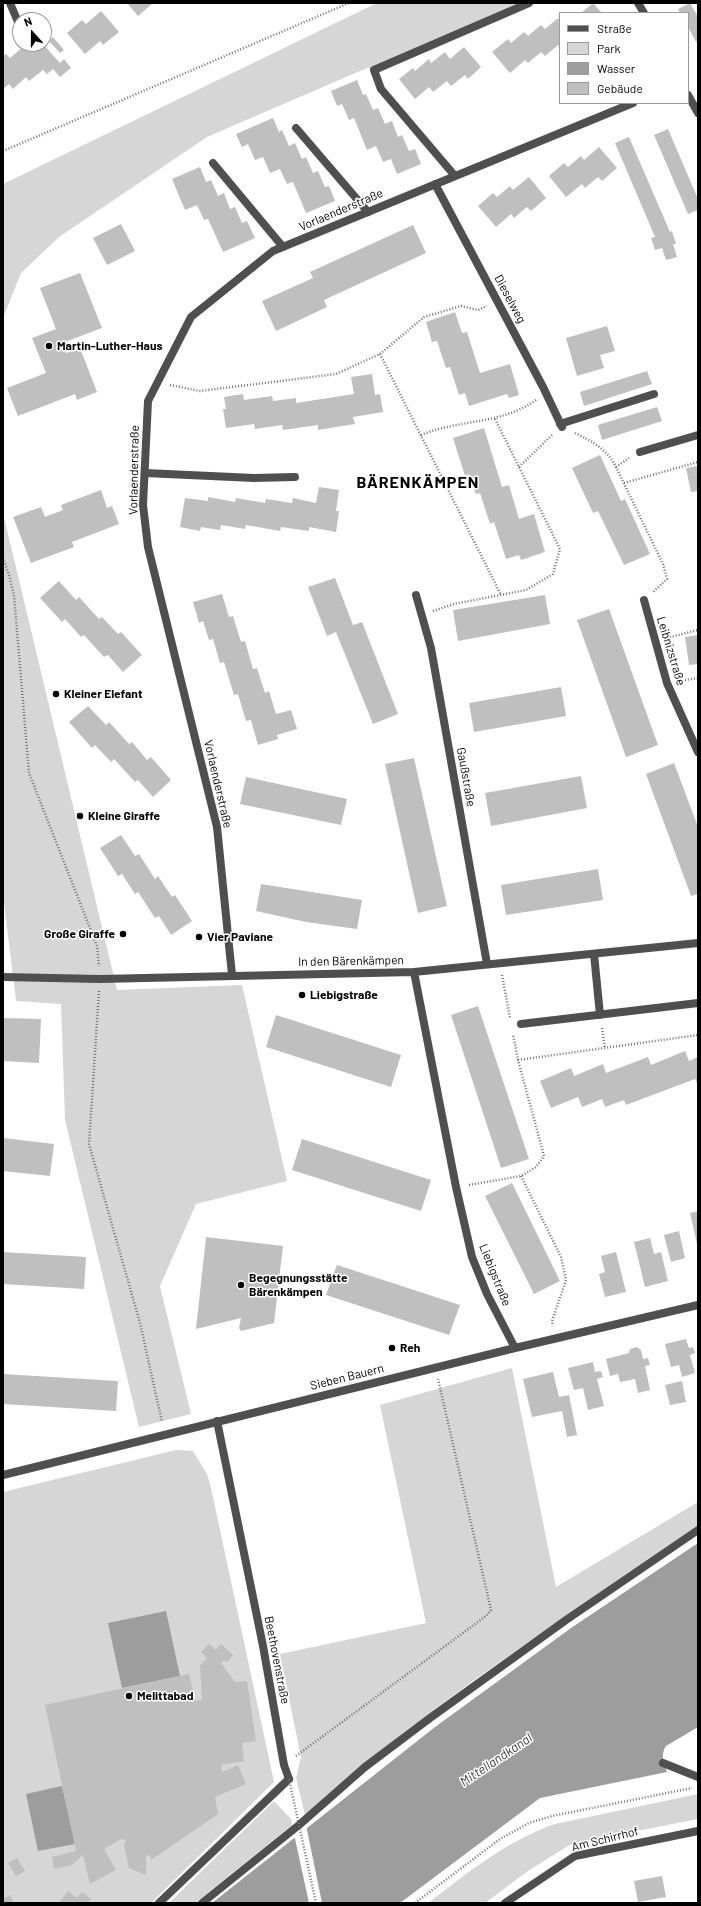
<!DOCTYPE html>
<meta charset="utf-8">
<style>
body{margin:0}
#map{position:relative;width:701px;height:1906px;overflow:hidden;background:#fff;font-family:Barlow,sans-serif}
canvas{display:block}
.frame{position:absolute;inset:0;border:4px solid #000;pointer-events:none}
.legend{position:absolute;left:559px;top:12px;width:130px;height:92px;box-sizing:border-box;background:#fff;border:1px solid #999;margin:0;padding:5px 7px;list-style:none;font-size:12px;color:#000}
.legend li{display:flex;align-items:center;gap:8px;height:20px}
.legend b{width:20px;border:1px solid #999}
.north{position:absolute;left:12px;top:12px;width:40px;height:40px;box-sizing:border-box;background:#fff;border:1px solid #999;border-radius:50%;rotate:339deg;font-size:11px;font-weight:700;line-height:16px;text-align:center;color:#000}
.north::after{content:'';display:block;margin:auto;width:14px;height:18px;background:#000;clip-path:polygon(50% 0,100% 100%,50% 72%,0 100%)}
</style>
<div id="map">
<canvas width="701" height="1906"></canvas>
<div class="frame"></div>
<ul class="legend">
<li><b style="height:5px;background:#4f4f4f"></b>Straße</li>
<li><b style="height:11px;background:#d6d6d6"></b>Park</li>
<li><b style="height:11px;background:#9d9d9d"></b>Wasser</li>
<li><b style="height:11px;background:#bfbfbf"></b>Gebäude</li>
</ul>
<div class="north">N</div>
</div>
<script>
const c = document.querySelector('canvas').getContext('2d');
c.lineJoin = 'round';
function paint(path, color) {
  c.fillStyle = color;
  c.fill(path, 'evenodd');
}
function trace(path, color, width, dash) {
  c.strokeStyle = color;
  c.lineWidth = width;
  c.lineCap = dash ? 'butt' : 'round';
  c.setLineDash(dash || []);
  c.stroke(path);
}
function drawText(font, color, halo, rows, align = 'center') {
  c.font = font + ' Barlow,sans-serif';
  c.lineWidth = 3;
  c.setLineDash([]);
  c.textBaseline = 'middle';
  c.strokeStyle = halo;
  c.fillStyle = color;
  for (const [text, x, y, turn = 0] of rows) {
    c.save();
    c.translate(x, y);
    c.rotate((+turn || 0) * Math.PI / 180);
    c.textAlign = isNaN(turn) ? turn : align;
    if (halo) c.strokeText(text, 0, 0);
    c.fillText(text, 0, 0);
    c.restore();
  }
}
paint(new Path2D(`
 M377,3h142l-143,64 -9,1 -160,69 -148,100 -38,36 -18,45v-134z
 M3,513l114,477 125,-5 45,196 -91,23 -36,82 31,128 -52,13 -74,-307 -4,-116 -45,-3 -13,-106z
 M512,1368l44,219 142,-85v23c-74,50 -148,101 -221,153 -59,43 -118,87 -172,137l-9,-37 5,-21 -21,-103 146,-31 -46,-218z
 M176,1450l17,1 14,23 4,14 63,294 -123,121h-148v-411z
 M698,1794v25l-127,25 -43,27 -43,32h-57c41,-31 78,-62 127,-79z
 M274,1801l17,18 1,6 -97,78h-26z`), '#d6d6d6');
paint(new Path2D(`
 M698,1543v184l-32,19c-6,9 -2,17 1,26l-127,26 -140,105h-188l223,-176 136,-99z
 M166,1611l14,65 -58,12 -14,-65z
 M62,1786l13,58 -37,7 -12,-57z`), '#9d9d9d');
paint(new Path2D(`
 M306,1825l16,78h-13l-15,-69z`), '#fff');
paint(new Path2D(`
 M127,3h26l-15,13z
 M593,3l9,10h-21z
 M690,3l8,14v23l-2,2 -8,-15v-14h-8l-2,-4z
 M101,11l18,21 -16,13 -3,-4 -15,13 -18,-21 15,-13 4,4z
 M558,18l2,3v26l-2,-2 -13,11 -4,-4 -13,11 -3,-3 -15,13 -18,-21 16,-13 3,4 13,-11 4,4 13,-11 4,4z
 M53,37l11,13 -4,3 -11,-12z
 M34,44h9l17,19 4,-4 7,9 -11,9 -7,-8 -6,5 -4,-4 -14,11 -3,-4 -13,12 -4,-5 -6,5v-33l3,-2 4,4 13,-11 3,4z
 M464,47l17,20 -13,12 -3,-4 -14,11 -4,-5 -14,11 -4,-5 -14,12 -16,-20 14,-11 2,3 14,-12 2,4 14,-11 5,7z
 M357,80l6,15 3,-1 7,16 5,-2 7,16 7,-3 6,16 4,-2 7,16 6,-2 6,15 -24,10 -6,-15 -8,3 -7,-16 -9,4 -13,-32 -5,2 -7,-16 -5,2 -6,-15z
 M273,118l6,14 3,-2 7,16 6,-3 7,16 4,-2 7,16 5,-2 7,16 4,-1 6,15 -29,12 -13,-31 -6,2 -7,-15 -10,4 -7,-16 -8,3 -7,-16 -6,3 -6,-13z
 M668,129l30,70v11l-10,4 -34,-79z
 M629,137l41,95 2,-1 4,13h-3l4,13 -11,3 -4,-12 -7,2 -4,-12 4,-1 -40,-94z
 M599,147l18,21 -15,13 -4,-4 -13,11 -3,-4 -16,13 -17,-21 15,-13 4,4 13,-11 3,4z
 M200,167l6,15 5,-2 7,16 6,-3 6,16 5,-2 7,16 5,-2 8,17 -32,14 -15,-33 -4,1 -7,-15 -12,5 -13,-31z
 M529,177l17,21 -15,13 -4,-4 -13,11 -3,-4 -15,13 -18,-21 15,-13 4,4 13,-11 3,4z
 M121,224l14,27 -28,14 -14,-27z
 M413,225l13,28 -102,47 3,7 -51,24 -14,-30 51,-23 -3,-6z
 M80,273l22,55 -40,15 4,10 14,-5 17,44 -20,8 -2,-6 -57,22 -11,-28 39,-15 -14,-35 24,-9 -16,-41z
 M455,312l7,21 5,-1 13,41 30,-9 9,31 -10,3 -2,-4 -38,12 -4,-13 -6,2 -9,-28 -4,1 -9,-27 -5,1 -6,-20z
 M607,326l8,25 -15,4 4,13 -27,8 -11,-38z
 M647,371l5,13 -68,22 -4,-14z
 M372,374l3,21 5,-1 3,18 -30,5 2,7 -37,6v-5l-35,5 -1,-5 -27,4 -1,-5 -28,4 -3,-19h3l-2,-12 19,-3 1,6 28,-4 1,5 23,-3v5l58,-9 -3,-17z
 M657,407l5,14 -60,19 -4,-15z
 M484,428l18,59 7,-2 10,34 15,-5 11,38 -24,8 -2,-5 -13,4 -12,-37 -4,2 -10,-31 -4,1 -7,-20 -4,2 -12,-38z
 M600,455l21,46 4,-2 25,55 -26,11 -26,-54 -5,2 -21,-45z
 M698,466v25l-7,1 -5,-24z
 M319,487l20,3 -3,21h3l-3,21 -27,-5v4l-28,-4 -1,4 -34,-6 -1,4 -24,-4 -1,5 -19,-3 -1,4 -20,-4 5,-29 23,3v-4l27,5 1,-4 29,5 1,-4 26,4 1,-5 23,5z
 M101,490l6,18 5,-2 7,18 -47,18 2,5 -43,16 -18,-46 28,-10 4,10 18,-7 -2,-5z
 M335,578l18,47 9,-3 36,92 -25,10 -37,-92 -9,4 -19,-49z
 M59,581l17,19 3,-3 20,22 3,-2 16,17 3,-2 21,23 -19,17 -15,-17 -4,2 -20,-22 -3,2 -16,-18 -3,3 -22,-24z
 M222,594l7,23 4,-1 8,26 4,-1 8,28 4,-1 8,25 4,-2 7,23 15,-4 6,19 -20,6 1,4 -20,6 -7,-25 -5,1 -8,-27 -4,1 -10,-33 -4,1 -7,-24 -4,1 -6,-19 -4,2 -6,-21z
 M545,595l5,29 -92,17 -5,-31z
 M609,609l49,136 -32,12 -49,-137z
 M698,635v29l-9,1 -4,-28z
 M561,687l5,29 -92,16 -5,-29z
 M88,706l18,19 3,-3 20,22 3,-2 15,18 4,-3 20,23 -18,17 -15,-17 -3,2 -21,-23 -3,3 -16,-17 -3,3 -23,-26z
 M414,758l33,148 -29,7 -33,-149z
 M674,763l24,64v67l-7,2 -45,-122z
 M581,776l6,32 -96,18 -6,-33z
 M246,777l101,22 -6,26 -101,-21z
 M121,835l14,21 4,-2 16,25 3,-3 14,21 3,-2 17,26 -21,14 -12,-19 -4,2 -17,-26 -3,2 -13,-20 -4,2 -18,-28z
 M598,869l5,31 -97,15 -5,-30z
 M261,884l101,16 -5,29 -51,-7 -50,-11z
 M478,1006l51,153 -28,9 -50,-153z
 M276,1015l125,40 -10,32 -125,-40z
 M3,1018l38,1 -2,44 -36,-2z
 M685,1051l4,10 9,-4v28l-3,-6 -69,26 -2,-5 -19,7 -3,-8 -20,8 -4,-10 -27,11 -11,-27 31,-13 3,8 29,-12 3,9 42,-16 3,8z
 M3,1138l51,6 -4,32 -47,-5z
 M302,1139l129,41 -10,31 -129,-41z
 M512,1183l48,98 -26,13 -49,-98z
 M698,1211v33h-1l-7,-31z
 M679,1231l6,27 -14,4 -7,-27z
 M206,1237l77,9 -9,77 -33,8 -2,-3 2,-10 -45,11z
 M650,1238l4,16 7,-2 7,29 -23,6 -11,-45z
 M3,1252l83,5 -2,32 -81,-5z
 M616,1252l10,40 -21,5 -6,-23 6,-2 -4,-16z
 M337,1265l123,40 -11,30 -123,-40z
 M686,1339l3,9 4,-1 2,6 -5,2 5,18 -13,4 -3,-12 -8,2 -6,-23z
 M637,1347l4,3 2,9 5,-1 2,7 -5,1 5,24 -12,3 -3,-14 -15,3 -2,-8 -8,2 -4,-17 23,-6 1,-4z
 M593,1362l2,10 6,-1 2,6 -6,2 7,27 -16,4 -5,-22 -9,2 -6,-22z
 M553,1372l6,25 10,-2 8,40 -10,2 -5,-26 -30,6 -9,-38z
 M3,1374l115,7 -2,30 -113,-7z
 M682,1381l4,21 -16,3 -5,-20z
 M209,1644l7,6 5,-6 12,11 -6,7 -3,-2 -3,3 14,19 12,-1 9,60 -14,2 2,18 -23,4 1,7 16,-7 8,19 -31,13 3,17 -67,46 -1,-5 -4,1v19l-17,-7 -5,-22 2,-6 -5,-1 -17,10 12,21 -26,14 -7,-29 -11,10 -18,4 -2,-12 24,-6 -31,-146 144,-31 6,27 7,-1 -2,-34 7,-8 -6,-6z
 M17,1858l8,13 -9,5 -8,-13z
 M662,1876l4,21 -28,5 -4,-21z
 M68,1891l9,7 5,-6 9,7 -4,4h-28z
 M10,1895l4,8h-11v-4z`), '#bfbfbf');
trace(new Path2D(`
 M3,151l346,-148
 M380,354l121,241
 M170,385l30,6 136,-17 44,-20 44,-37 37,-11 17,4 9,-4
 M575,433c18,9 32,16 41,34l47,97 4,15 -14,13
 M421,435c38,-16 80,-10 115,-35
 M519,467l33,-32
 M616,467l13,-9
 M624,483l74,-21
 M3,558l6,17 5,20 15,178 68,173 2,20
 M433,611l21,-7 72,-14 27,-16 7,-25 -65,-130
 M667,638l31,-8
 M679,681l19,-3
 M502,975l8,43
 M99,991l-10,153 51,179 22,99
 M602,1028l3,20
 M518,1060l180,-25
 M521,1176l40,81 5,23 -14,41 1,5
 M469,1185l52,-9 15,-9 8,-11 -26,-96 -5,-26
 M296,1756l190,-140 5,-6 -53,-231
 M415,1903l85,-64 29,-16 23,-7 140,-28`), '#717171', 2.5, [1, 2]);
trace(new Path2D(`
 M296,128l72,84
 M213,163l70,84
 M560,424l94,-30
 M640,452l58,-17
 M145,473l109,5 41,-1
 M594,954l6,61
 M521,1024l177,-21
 M663,1763l35,14
 M159,1903l130,-124
 M202,1903l97,-78 66,-58 65,-49 136,-98 132,-90`), '#4f4f4f', 8);
trace(new Path2D(`
 M10,3l8,19
 M638,3l6,10
 M688,95l10,18
 M455,176l-74,-87 -7,-19 155,-67
 M435,184l108,203 19,40
 M416,595l15,53 56,316
 M644,600l23,83 31,69
 M414,972l42,215 16,70 15,37 28,54
 M232,975l-15,-148 -69,-280 -5,-42 5,-104 43,-84 82,-66 360,-148
 M3,977l97,2 314,-7 284,-29
 M217,1421l46,225 21,119 5,14
 M3,1475l512,-127 183,-43
 M505,1903l70,-47 123,-25`), '#4f4f4f', 8);
trace(new Path2D(`
 M289,1779l27,124`), '#717171', 2.5, [1, 2]);
for (const [x, y, r, color] of [
 [49,346,4,"#000"],
 [56,694,4,"#000"],
 [80,816,4,"#000"],
 [123,934,4,"#000"],
 [199,937,4,"#000"],
 [302,995,4,"#000"],
 [241,1285,4,"#000"],
 [392,1348,4,"#000"],
 [129,1696,4,"#000"]
]) {
  const dot = new Path2D();
  dot.arc(x, y, r, 0, 2 * Math.PI);
  c.fillStyle = color;
  c.fill(dot);
  trace(dot, '#fff', 1.5);
}
drawText('12px', '#000', '#fff', [
 ["Vorlaenderstraße",341,210,-23],
 ["Dieselweg",510,299,62],
 ["Vorlaenderstraße",134,470,-89],
 ["Leibnizstraße",671,651,73],
 ["Gaußstraße",466,777,80],
 ["Vorlaenderstraße",218,784,77],
 ["In den Bärenkämpen",351,961,-1],
 ["Liebigstraße",495,1275,68],
 ["Sieben Bauern",347,1377,-14],
 ["Beethovenstraße",277,1660,79],
 ["Am Schirrhof",605,1839,-14]
]);
drawText('bold 12px', '#000', '#fff', [
 ["Martin-Luther-Haus",57,346],
 ["Kleiner Elefant",64,694],
 ["Kleine Giraffe",88,816],
 ["Große Giraffe",115,934,"right"],
 ["Vier Paviane",207,937],
 ["Liebigstraße",310,995],
 ["Begegnungsstätte",249,1278],
 ["Bärenkämpen",249,1292],
 ["Reh",400,1348],
 ["Melittabad",137,1696]
], 'left');
drawText('italic 13px', '#3e3e3e', '#fff', [
 ["Mittellandkanal",496,1760,-34]
]);
c.letterSpacing = '1px';
drawText('bold 16px', '#000', '#fff', [
 ["BÄRENKÄMPEN",418,483]
]);
c.letterSpacing = '0px';
</script>
